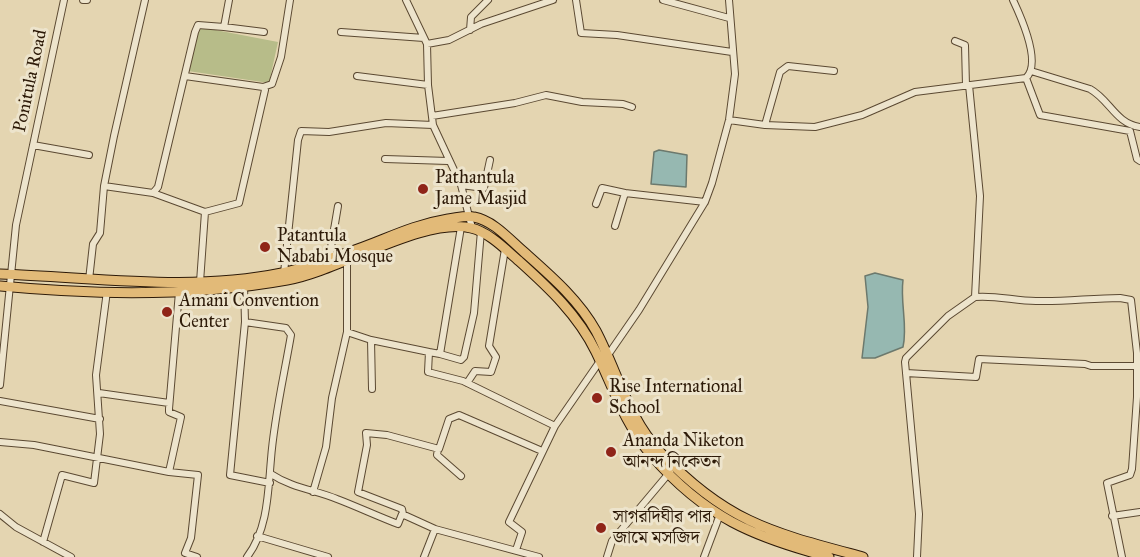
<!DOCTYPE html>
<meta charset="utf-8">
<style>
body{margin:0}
canvas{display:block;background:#e4d5b1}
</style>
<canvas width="1140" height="557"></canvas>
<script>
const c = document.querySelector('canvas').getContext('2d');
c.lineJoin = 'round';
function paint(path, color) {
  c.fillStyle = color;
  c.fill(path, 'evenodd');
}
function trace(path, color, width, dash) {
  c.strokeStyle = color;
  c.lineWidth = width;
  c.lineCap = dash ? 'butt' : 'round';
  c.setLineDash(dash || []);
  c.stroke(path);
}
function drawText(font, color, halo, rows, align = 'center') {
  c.font = font + ' "IM FELL Great Primer","Noto Serif Bengali",serif';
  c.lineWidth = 6;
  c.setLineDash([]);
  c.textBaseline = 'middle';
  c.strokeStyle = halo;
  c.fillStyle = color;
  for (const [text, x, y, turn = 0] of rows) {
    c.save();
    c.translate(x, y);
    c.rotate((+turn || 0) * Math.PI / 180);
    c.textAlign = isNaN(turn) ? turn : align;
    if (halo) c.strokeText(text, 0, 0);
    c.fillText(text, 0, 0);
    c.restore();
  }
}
paint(new Path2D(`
 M200,27l78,15 -9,41 -81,-12z`), '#b7bc89');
const water = new Path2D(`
 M659,150l28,5 -1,32 -35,-3 3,-32z
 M875,273l28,7c-3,23 5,46 0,67l-28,11h-13l6,-51 -3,-31z`);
paint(water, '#96b8b1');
trace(water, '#6c796d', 1.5);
const minor = new Path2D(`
 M83,0h4
 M406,0l21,44 1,41 5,40 28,60 11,43
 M576,0l5,33 36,2 115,17
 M663,0l66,18
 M224,27l40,5
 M470,30l1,-13 17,-17
 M341,32l83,6
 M955,41l10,4 1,41
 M427,44l22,-4 32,-16 72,-24
 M1031,71l59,18c20,11 25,34 50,38
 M185,76l78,11 9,-3 9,-27 9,-57
 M357,76l71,9
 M1026,78l14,37 90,16 7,28 3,2
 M432,116l83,-13 31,-8 36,7 41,2 9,3
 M729,120l36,5 50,2 47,-12 53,-23 111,-14c16,-15 -5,-61 -13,-78
 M765,125l15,-53 8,-6 46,5
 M33,145l56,10
 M385,159l63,2
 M461,185l23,3 6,-28
 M104,186l49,7 5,-6 37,-155 3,-7 26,2 5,-27
 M153,193l52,19 -5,70
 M596,204l6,-16 23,5
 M205,212l34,-9 26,-113
 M615,226l10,-33 80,9
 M461,227l-21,127 -11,-2 -1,20 35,9 92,45
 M329,259l9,-53
 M284,273l14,-133 3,-9 28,1 57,-9 47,2
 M89,280l4,-36 7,-11 4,-47 10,-50 31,-136
 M244,285l1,37 41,6 5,7c-7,41 -17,83 -20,124 -3,33 -3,70 -24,98
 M975,297c21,-2 40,4 61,4 28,1 56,-3 84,-3l11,2 6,53v44l-5,72 -2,6 -23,8 15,74
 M245,322l-15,153 40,8
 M347,332l24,8 58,12
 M371,340l1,49
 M440,354l21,6 3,-3 10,-44 7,-82
 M906,373l70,4 3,-18 106,5 6,2h48
 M467,383l8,-12 16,1 5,-15 -7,-11 16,-97
 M0,385l16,-160 48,-225
 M99,393l70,10
 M0,401l100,18
 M0,442l34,3 135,27 29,3 -7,63 -6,15 12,4
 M438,449l-1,6 24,21
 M169,472l12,-55 -12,-5v-3l10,-117
 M271,474c21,14 44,16 66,25 21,8 40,17 61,25l4,-10 33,15 104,28
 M313,492l13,-45 6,-49 15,-66v-71
 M0,514l16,13 55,30
 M403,514l-1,-5 -44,-17 9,-47 -1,-12 21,2 52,14 10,-30 10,-4 83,36
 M1112,516l28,-4
 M257,536l71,21
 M43,542l19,-67 32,8 6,-49 -4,-59 11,-84
 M516,550l6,-18 -13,-10 46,-96 45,-65 8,-6 31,-45 66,-108 7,-19 17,-63 6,-46 -6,-74
 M424,557l11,-28
 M607,557l5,-16 58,-69
 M704,557l15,-40
 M917,557l2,-43 -14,-152 1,-4 42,-42 27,-19 5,-101 -11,-111`);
const primary = new Path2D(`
 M0,274c94,3 189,18 282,-1 22,-5 43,-13 64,-20 38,-12 61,-27 102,-34 9,-1 18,-4 26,-2 20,4 35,22 50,35 27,24 55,48 72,79 22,42 32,87 65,122 66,70 113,80 202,104
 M0,286c95,9 193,11 287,-6 52,-9 136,-63 184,-52 18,4 35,22 48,33 30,27 59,54 77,91 17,35 29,73 56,104 53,61 101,81 177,101`);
trace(minor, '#5b4932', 8);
trace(primary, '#2d1a08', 11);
trace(minor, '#ede4cc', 6);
trace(primary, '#e2ba78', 9);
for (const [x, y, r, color] of [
 [423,189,6,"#8f2418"],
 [265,247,6,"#8f2418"],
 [167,312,6,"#8f2418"],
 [597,398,6,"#8f2418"],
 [611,452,6,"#8f2418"],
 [601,528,6,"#8f2418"]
]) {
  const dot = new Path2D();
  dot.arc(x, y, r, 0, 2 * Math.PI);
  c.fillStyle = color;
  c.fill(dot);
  trace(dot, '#ede4cc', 2);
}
drawText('18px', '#2d1a08', '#ede4cc', [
 ["Ponitula Road",31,81,-78]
]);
drawText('18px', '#2d1a08', '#ede4cc', [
 ["Pathantula",435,179],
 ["Jame Masjid",435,200],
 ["Patantula",277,237],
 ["Nababi Mosque",277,258],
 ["Amani Convention",179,302],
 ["Center",179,323],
 ["Rise International",609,388],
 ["School",609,409],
 ["Ananda Niketon",623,442],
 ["আনন্দ নিকেতন",623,463],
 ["সাগরদিঘীর পার",613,518],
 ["জামে মসজিদ",613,539]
], 'left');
</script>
